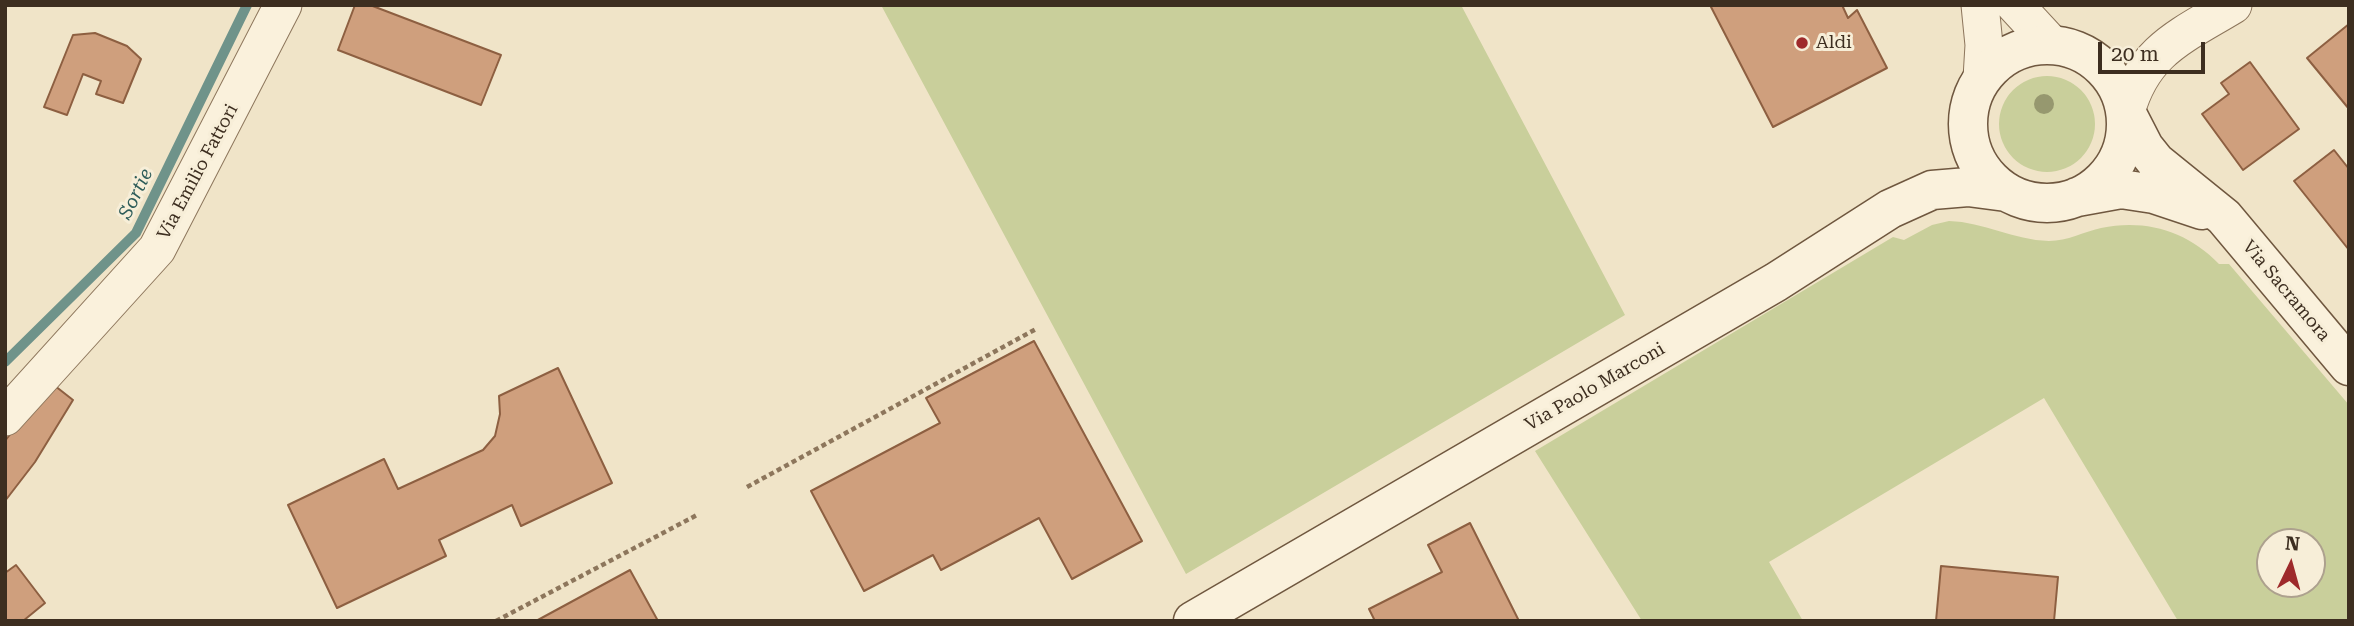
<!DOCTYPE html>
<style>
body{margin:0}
#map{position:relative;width:2354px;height:626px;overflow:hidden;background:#f0e4c8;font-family:"Roboto Serif",serif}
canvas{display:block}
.frame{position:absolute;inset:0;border:7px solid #3d2e20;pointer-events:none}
.north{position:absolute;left:2256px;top:528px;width:70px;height:70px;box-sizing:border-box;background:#f7eed8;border:2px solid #ada18e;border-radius:50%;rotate:5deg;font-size:19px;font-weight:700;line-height:28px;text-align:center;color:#3d2e20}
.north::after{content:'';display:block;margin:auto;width:24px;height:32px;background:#9e2a2b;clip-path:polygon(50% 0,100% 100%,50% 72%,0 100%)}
.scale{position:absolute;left:2098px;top:42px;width:107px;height:32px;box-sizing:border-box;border:4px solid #3d2e20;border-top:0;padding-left:9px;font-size:21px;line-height:24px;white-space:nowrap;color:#3d2e20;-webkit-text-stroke:5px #f7eed8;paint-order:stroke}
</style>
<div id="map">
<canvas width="2354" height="626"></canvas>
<div class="frame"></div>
<div class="north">N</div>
<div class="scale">20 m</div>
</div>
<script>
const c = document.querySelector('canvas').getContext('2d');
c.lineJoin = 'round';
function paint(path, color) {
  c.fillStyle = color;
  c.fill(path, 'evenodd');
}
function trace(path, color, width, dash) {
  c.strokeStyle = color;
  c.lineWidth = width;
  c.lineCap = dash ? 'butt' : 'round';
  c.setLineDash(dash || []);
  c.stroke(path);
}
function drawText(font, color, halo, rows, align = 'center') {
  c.font = font + ' "Roboto Serif",serif';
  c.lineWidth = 6;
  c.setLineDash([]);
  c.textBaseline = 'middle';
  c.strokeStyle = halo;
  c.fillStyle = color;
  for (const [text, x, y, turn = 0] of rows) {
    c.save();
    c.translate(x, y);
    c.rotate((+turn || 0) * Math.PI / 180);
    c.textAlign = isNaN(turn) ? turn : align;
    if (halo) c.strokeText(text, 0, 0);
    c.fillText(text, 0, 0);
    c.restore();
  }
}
paint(new Path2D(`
 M881,5h580l164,310 -439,259z
 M1999 124a48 48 0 1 1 96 0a48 48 0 1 1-96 0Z
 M1949,221c35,1 64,19 100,20 19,0 34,-9 52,-13 45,-9 86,3 118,36h10l120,141v216h-171l-134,-223 -275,164 34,59h-161l-107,-170 358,-214 11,3 28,-15zM2270,542h42v42h-42z`), '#c9cf9b');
trace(new Path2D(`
 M5,362l131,-129 111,-228`), '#6f938a', 10);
const building = new Path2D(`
 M355,5h15l131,50 -20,50 -143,-55z
 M1710,5h132l6,13 9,-8 30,58 -114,59z
 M2349,24v85l-42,-51z
 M95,33l32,13 14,13 -18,44 -27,-9 5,-13 -18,-7 -16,41 -23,-8 29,-72z
 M2250,62l49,67 -56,41 -41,-56 27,-20 -8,-11z
 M2334,150l15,19v81l-55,-69z
 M1034,341l108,200 -70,38 -33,-61 -98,52 -8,-15 -69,36 -53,-100 129,-68 -14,-25z
 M558,368l54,115 -91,43 -9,-21 -73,35 7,16 -109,52 -49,-103 96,-46 14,30 85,-39 12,-14 5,-22 -1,-18z
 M50,382l23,18 -38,62 -30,39v-60z
 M1470,523l49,98h-144l-6,-12 73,-37 -14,-27z
 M16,565l29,38 -22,18h-18v-48z
 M1941,566l117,11 -4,44h-118z
 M630,570l28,51h-122z`);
paint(building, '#cf9f7d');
trace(building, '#8d5f41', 2);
const street = new Path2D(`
 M1980,5l4,40 -2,33
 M2015,5l37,40
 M2126,112c17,-62 56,-76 107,-107
 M5,417l152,-168 126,-244`);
const secondary = new Path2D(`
 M1968 124a79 79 0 1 1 158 0a79 79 0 1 1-158 0Z
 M2126,112l18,35 12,15 68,55 125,149
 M2077,197l44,-8 33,5 48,16
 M1193,621l583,-339 114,-73 42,-19 36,-3 38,5`);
trace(street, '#8d765c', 39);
trace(secondary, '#6f573f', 41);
trace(new Path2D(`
 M747,487l289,-158
 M496,621l201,-106`), '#8d765c', 4.5, [5, 3.5]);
trace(street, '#faf1dc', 37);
trace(secondary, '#faf1dc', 38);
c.fillStyle = '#96986f';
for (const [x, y] of [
 [2044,104]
]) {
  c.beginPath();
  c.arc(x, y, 10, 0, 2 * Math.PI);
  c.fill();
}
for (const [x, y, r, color] of [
 [1802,43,7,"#9e2a2b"]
]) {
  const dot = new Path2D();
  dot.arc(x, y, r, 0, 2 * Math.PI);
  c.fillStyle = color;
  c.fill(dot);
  trace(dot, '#f7eed8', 2.5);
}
drawText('18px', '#3d2e20', '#f7eed8', [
 ["Aldi",1816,43]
], 'left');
drawText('18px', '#3d2e20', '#f7eed8', [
 ["Via Emilio Fattori",198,172,-62],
 ["Via Sacramora",2286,291,50],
 ["Via Paolo Marconi",1595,387,-30]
]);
drawText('italic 19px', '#2f5d5a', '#f7eed8', [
 ["Sortie",136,194,-64]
]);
</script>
